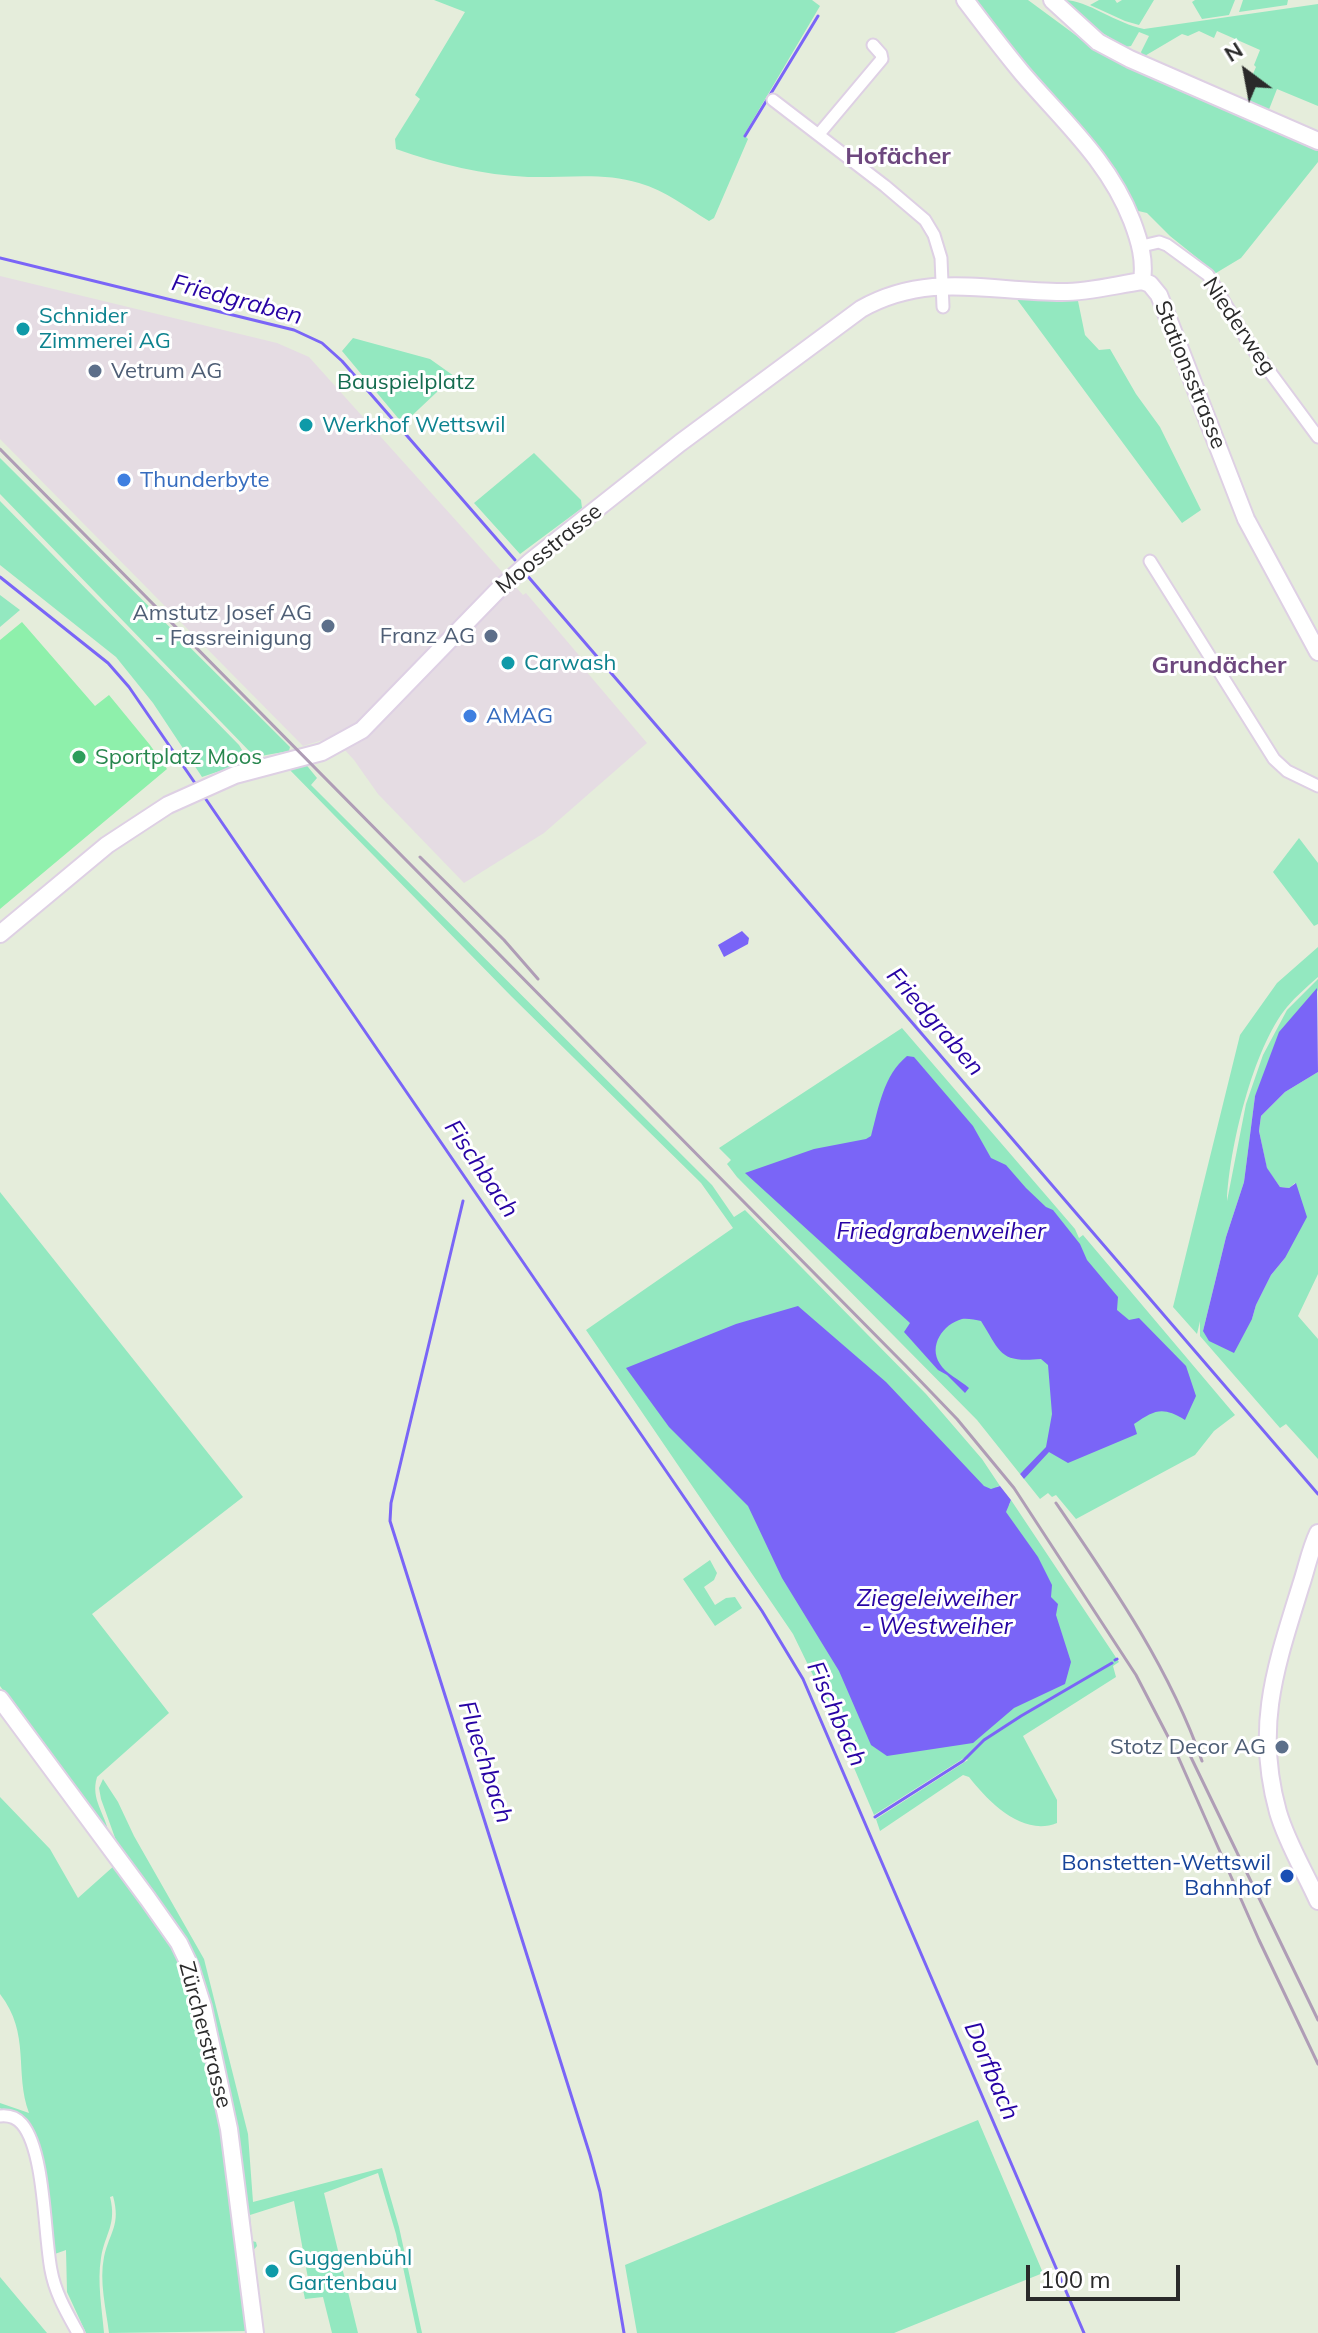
<!DOCTYPE html>
<meta charset="utf-8">
<style>
body{margin:0}
#map{position:relative;width:1318px;height:2333px;overflow:hidden;background:#e5eddb;font-family:Mulish,sans-serif}
canvas{display:block}
.north{position:absolute;left:1206px;top:32px;width:80px;height:80px;-webkit-text-stroke:6px #fff;paint-order:stroke;rotate:328deg;font-size:22px;font-weight:700;line-height:32px;text-align:center;color:#2a2a2a}
.north::after{content:'';display:block;margin:auto;width:28px;height:36px;background:#2a2a2a;clip-path:polygon(50% 0,100% 100%,50% 72%,0 100%)}
.scale{position:absolute;left:1026px;top:2265px;width:154px;height:36px;box-sizing:border-box;border:4px solid #2a2a2a;border-top:0;padding-left:10px;font-size:24px;line-height:28px;white-space:nowrap;color:#2a2a2a;-webkit-text-stroke:6px #fff;paint-order:stroke}
</style>
<div id="map">
<canvas width="1318" height="2333"></canvas>
<div class="north">N</div>
<div class="scale">100 m</div>
</div>
<script>
const c = document.querySelector('canvas').getContext('2d');
c.lineJoin = 'round';
function paint(path, color) {
  c.fillStyle = color;
  c.fill(path, 'evenodd');
}
function trace(path, color, width, dash) {
  c.strokeStyle = color;
  c.lineWidth = width;
  c.lineCap = dash ? 'butt' : 'round';
  c.setLineDash(dash || []);
  c.stroke(path);
}
function drawText(font, color, halo, rows, align = 'center') {
  c.font = font + ' Mulish,sans-serif';
  c.lineWidth = 6;
  c.setLineDash([]);
  c.textBaseline = 'middle';
  c.strokeStyle = halo;
  c.fillStyle = color;
  for (const [text, x, y, turn = 0] of rows) {
    c.save();
    c.translate(x, y);
    c.rotate((+turn || 0) * Math.PI / 180);
    c.textAlign = isNaN(turn) ? turn : align;
    if (halo) c.strokeText(text, 0, 0);
    c.fillText(text, 0, 0);
    c.restore();
  }
}
paint(new Path2D(`
 M0,276l277,67 32,14 214,238 3,-2 57,67 -3,4 67,79 -103,90 -80,50 -86,-89 -24,-34 -21,-23 -30,9 -303,-307z`), '#e5dce3');
paint(new Path2D(`
 M434,0h378l8,6 -76,129 4,4 -34,79 -5,3c-23,-14 -43,-30 -70,-38 -35,-11 -74,-5 -111,-6 -45,-2 -89,-13 -132,-28l-1,-10 25,-40 -5,-4 50,-83z
 M971,0h57l57,42 38,23 195,85v12l-77,96 -25,15 -46,-37 -23,-23 -13,-3 -97,-129z
 M1064,0c23,0 53,24 80,29l174,-25v102l-41,-17 -9,23 -22,-9 8,-25 -2,-2 4,-9 -2,-2 6,-15 -43,-19 -3,7 -15,-7 -11,5 -6,-2 -39,23 -2,-5 8,-16 -10,-4 -8,14 -6,1 -32,-20z
 M1099,0h16l2,3 5,-3h32l-15,25 -14,-4 -35,-16z
 M1195,0h40l-6,15 -27,4 -10,-17z
 M1243,0h45l-1,5 -48,7z
 M1016,298l62,3 7,34 14,15 11,-1 26,45 24,33 41,83 -19,13z
 M353,338l77,21 24,17 -51,48 -61,-73z
 M534,453l47,47 1,8 -62,46 -46,-51z
 M0,458l290,289 -1,4 -34,6 -255,-263z
 M0,501l239,244 8,13 -1,4 -44,15 -49,-74 -37,-46 -116,-92z
 M0,595l20,15 -20,17z
 M304,762l13,16 -6,7 401,400 22,32 11,-7 181,184 56,65 18,27 -4,1 13,18 2,-5 108,162 -6,4 3,11 -93,59 34,64v23c-35,14 -69,-22 -88,-46l-6,-2 -83,56 -4,-12 92,-59 -4,-2 -90,57 -47,-111 -34,-70 -207,-304 147,-102 -32,-45 -190,-187 -224,-229z
 M1299,838l19,25v61l-4,2 -41,-54z
 M1318,947v30c-11,10 -22,19 -31,30 -34,41 -58,142 -60,194l19,-97 17,-49 24,-45 31,-31v11l-63,106 -11,86 -18,55 -23,94 49,-12 4,-14 15,-30 14,-17 10,-75 -6,5 -9,-1 -13,-18 -8,-38 2,-15 24,-24 33,-20v202l-20,42 20,23v120l-32,-35 -6,4 -80,-92v-15l14,-60 -17,73 -24,-27 67,-272 37,-52z
 M902,1028l173,201 4,9 4,-3 152,180 -21,16 -19,24 -119,64 -20,-24 -4,2 -4,-4 -8,6 -16,-20 3,-4 -4,-4 -3,3 -43,-54 -240,-243 -10,-13 4,-4 -12,-12z
 M0,1192l243,305 -151,117 77,99 -72,64c-7,23 9,37 12,58l-109,-149z
 M710,1560l7,13 -3,7 -10,7 11,18 11,-7 9,-1 7,11 -27,18 -32,-47z
 M103,1779l15,23 16,34 70,123 44,175 5,68 129,-34 17,59 23,106h-5l-21,-99 -18,-61 -54,20 34,140h-26l-9,-36 -18,2 -3,-14 7,-1 -15,-83 -44,14 2,26 4,1 1,4 -6,7 -46,-258 -87,-149 -17,-47 -2,-11z
 M0,1797l50,52 28,49 37,-33 50,71 25,46 35,150 24,199 -140,2c-3,-24 -10,-52 -5,-76 6,-26 17,-32 9,-61l-3,1c7,28 -5,36 -9,61 -4,24 1,51 3,75h-18l-19,-41 -1,-42 -14,5 -20,-117 -32,-30v-5l29,10c-15,-41 2,-79 -29,-119z
 M978,2120l65,153 -149,60h-257l-12,-68z
 M0,2277l47,56h-47z`), '#93e8c0');
paint(new Path2D(`
 M22,622l73,84 14,-11 41,50 17,24 -167,140v-269z`), '#8ef0ab');
paint(new Path2D(`
 M742,931l7,7 -1,6 -24,13 -6,-12z
 M1317,988l1,84 -33,20 -24,24 -2,15 8,37 13,19 9,1 7,-5 11,34 -22,41 -14,17 -15,30 -4,14 -18,34 -25,-12 -6,-10 23,-94 18,-55 11,-86 24,-64z
 M907,1056l7,1 59,69 18,32 15,7 20,23 20,19 7,3 27,34 7,16 31,37 -1,13 12,10 10,-2 47,48 10,30 -11,24c-23,-14 -30,-10 -51,4l3,10 -69,29 -19,-11 -25,27 -4,-5 26,-27 6,-33 -4,-49 -7,-6c-41,4 -40,-6 -60,-38 -5,-1 -14,-3 -19,-2 -19,5 -34,27 -22,45 5,9 20,16 29,24l-4,5 -18,-18 -9,-5 -34,-38 6,-9 -165,-150 69,-24 52,-10 5,-3c8,-29 12,-60 36,-80z
 M798,1306l88,76 98,104 7,3 9,-3 11,14 -5,12 32,45 14,28 -1,12 7,7 -2,11 15,47 -6,22 -51,24 -41,35 -86,13 -16,-11 -32,-74 -57,-93 -34,-72 -79,-79 -43,-59 110,-44z`), '#7a65f7');
trace(new Path2D(`
 M745,136l73,-120
 M0,258l294,72 28,13 20,18 173,199
 M525,573l793,921
 M0,577l108,86 21,24 68,99
 M203,795l559,816 41,68 281,654
 M463,1201l-72,302 -1,18 200,634 10,37 24,141
 M1115,1660l2,-1
 M875,1817l88,-56 21,-21 37,-24 91,-53`), '#7a65f7', 3);
const street = new Path2D(`
 M773,100l112,86 40,34 9,15 7,23 2,49
 M819,134l63,-75 -1,-5 -8,-9
 M1142,246l17,-4 8,3 41,30 42,70 68,92
 M1150,561l124,198 13,12 31,15
 M0,2116c9,-1 16,1 22,8 23,27 22,110 29,146 4,23 16,43 27,63`);
const secondary = new Path2D(`
 M965,0c19,25 37,49 57,73 41,48 87,88 110,148 8,21 13,39 10,60
 M1052,0l46,42 32,17 188,82
 M1142,281l8,3 9,11 87,224 72,133
 M0,934l107,-89 61,-40 67,-30 87,-23 40,-22 136,-140 33,-29 149,-118 181,-134c68,-38 128,-17 201,-17 28,0 53,-7 80,-11
 M1318,1533c-8,17 -11,34 -17,52 -25,81 -47,141 -23,227 9,31 27,60 40,89
 M0,1699l148,200 31,44 11,23 13,41 26,122 26,204`);
trace(street, '#ded0e4', 15);
trace(secondary, '#ded0e4', 20);
trace(street, '#fff', 11);
trace(secondary, '#fff', 16);
trace(new Path2D(`
 M0,449l905,916 52,54 57,69 122,187 40,77 83,188 59,124
 M420,857l84,83 34,39
 M1056,1503c56,82 113,164 146,258
 M1186,1747l132,273`), '#af9db6', 3);
for (const [x, y, r, color] of [
 [23,329,8,"#0f9aa8"],
 [95,371,8,"#5c6f8a"],
 [306,425,8,"#0f9aa8"],
 [124,480,8,"#3f7fe0"],
 [328,626,8,"#5c6f8a"],
 [491,636,8,"#5c6f8a"],
 [508,663,8,"#0f9aa8"],
 [470,716,8,"#3f7fe0"],
 [79,757,8,"#2e9e5b"],
 [1282,1747,8,"#5c6f8a"],
 [1287,1876,8,"#1a4fb4"],
 [272,2271,8,"#0f9aa8"]
]) {
  const dot = new Path2D();
  dot.arc(x, y, r, 0, 2 * Math.PI);
  c.fillStyle = color;
  c.fill(dot);
  trace(dot, '#fff', 3);
}
drawText('22px', '#0d838f', '#fff', [
 ["Schnider",39,316],
 ["Zimmerei AG",39,341],
 ["Werkhof Wettswil",322,425],
 ["Carwash",524,663],
 ["Guggenbühl",288,2258],
 ["Gartenbau",288,2283]
], 'left');
drawText('22px', '#2a2a2a', '#fff', [
 ["Niederweg",1239,326,56],
 ["Stationsstrasse",1190,375,68],
 ["Moosstrasse",549,549,-39],
 ["Zürcherstrasse",205,2035,75]
]);
drawText('22px', '#4e5e75', '#fff', [
 ["Vetrum AG",111,371,"left"],
 ["Amstutz Josef AG",312,613],
 ["- Fassreinigung",312,638],
 ["Franz AG",475,636],
 ["Stotz Decor AG",1266,1747]
], 'right');
drawText('22px', '#146c4f', '#fff', [
 ["Bauspielplatz",406,382]
]);
drawText('22px', '#366cbe', '#fff', [
 ["Thunderbyte",140,480],
 ["AMAG",486,716]
], 'left');
drawText('22px', '#27864d', '#fff', [
 ["Sportplatz Moos",95,757]
], 'left');
drawText('22px', '#164399', '#fff', [
 ["Bonstetten-Wettswil",1271,1863],
 ["Bahnhof",1271,1888]
], 'right');
drawText('bold 24px', '#6d477e', '#fff', [
 ["Hofächer",898,157],
 ["Grundächer",1219,666]
]);
drawText('italic 24px', '#2703a4', '#fff', [
 ["Friedgraben",237,300,15],
 ["Friedgraben",935,1022,49],
 ["Fischbach",481,1169,56],
 ["Friedgrabenweiher",941,1232],
 ["Ziegeleiweiher",937,1599],
 ["- Westweiher",937,1627],
 ["Fischbach",836,1714,66],
 ["Fluechbach",485,1762,72],
 ["Dorfbach",991,2071,67]
]);
</script>
